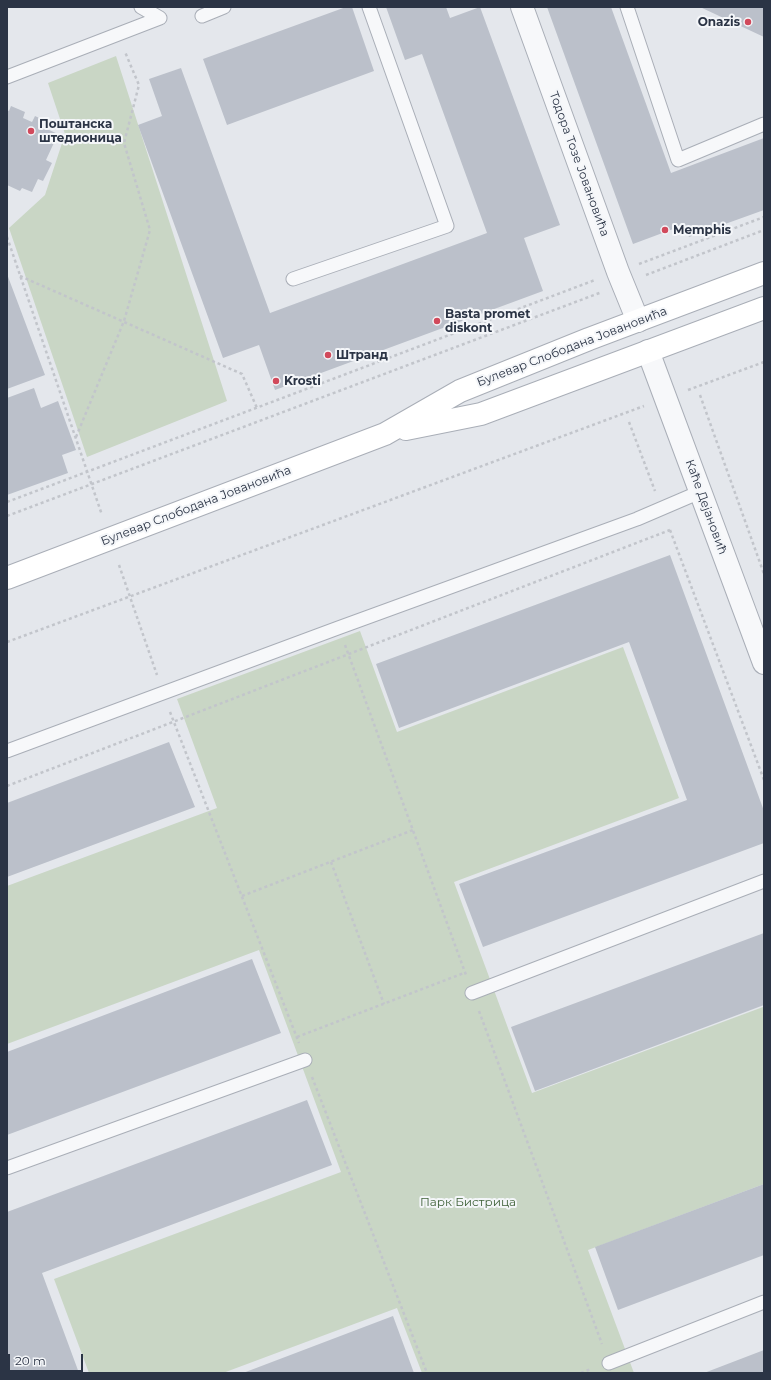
<!DOCTYPE html>
<meta charset="utf-8">
<style>
body{margin:0}
#map{position:relative;width:771px;height:1380px;overflow:hidden;background:#e4e7ec;font-family:Montserrat,sans-serif}
canvas{display:block}
.frame{position:absolute;inset:0;border:8px solid #2b3445;pointer-events:none}
.scale{position:absolute;left:8px;top:1354px;width:75px;height:18px;box-sizing:border-box;border:2px solid #2b3445;border-top:0;padding-left:5px;font-size:12px;line-height:14px;white-space:nowrap;color:#2b3445;-webkit-text-stroke:3px #f4f6f9;paint-order:stroke}
</style>
<div id="map">
<canvas width="771" height="1380"></canvas>
<div class="frame"></div>
<div class="scale">20 m</div>
</div>
<script>
const c = document.querySelector('canvas').getContext('2d');
c.lineJoin = 'round';
function paint(path, color) {
  c.fillStyle = color;
  c.fill(path, 'evenodd');
}
function trace(path, color, width, dash) {
  c.strokeStyle = color;
  c.lineWidth = width;
  c.lineCap = dash ? 'butt' : 'round';
  c.setLineDash(dash || []);
  c.stroke(path);
}
function drawText(font, color, halo, rows, align = 'center') {
  c.font = font + ' Montserrat,sans-serif';
  c.lineWidth = 4;
  c.setLineDash([]);
  c.textBaseline = 'middle';
  c.strokeStyle = halo;
  c.fillStyle = color;
  for (const [text, x, y, turn = 0] of rows) {
    c.save();
    c.translate(x, y);
    c.rotate((+turn || 0) * Math.PI / 180);
    c.textAlign = isNaN(turn) ? turn : align;
    if (halo) c.strokeText(text, 0, 0);
    c.fillText(text, 0, 0);
    c.restore();
  }
}
paint(new Path2D(`
 M116,56l111,345 -140,56 -78,-229 36,-33 20,-61 -17,-51z
 M360,631l37,101 226,-85 56,151 -225,84 78,211 231,-86 1,3v174l-176,66 46,123h-212l-25,-65 -174,65h-134l-35,-94 287,-107 -82,-222 -252,94v-158l210,-78 -40,-109z`), '#c9d6c5');
paint(new Path2D(`
 M346,7h6l22,64 -147,54 -24,-66z
 M386,7h60l4,11 30,-11 80,218 -36,13 19,53 -268,99 -16,-45 -36,13 -85,-233 24,-9 -13,-37 32,-11 89,245 217,-80 -65,-179 -17,6z
 M547,7h64l60,166 93,-35v72l-75,27 -5,-12 -51,19z
 M700,7h64v30z
 M11,106l14,6 -2,6 9,4 3,-6 15,7 -3,6 11,5 -12,26 6,3 -9,18 -5,-2 -6,13 -10,-4 -2,3 -13,-6v-75l2,1z
 M7,274l38,101 -38,14z
 M34,388l7,20 17,-7 18,49 -14,5 6,18 -61,22v-97z
 M670,555l94,256v32l-281,104 -24,-63 228,-84 -58,-158 -230,86 -23,-64z
 M169,742l26,65 -188,70v-74z
 M764,933v72l-229,86 -24,-64z
 M252,959l29,74 -274,102v-83z
 M307,1100l25,65 -290,108 37,100h-70l-2,-6v-155z
 M764,1184v71l-146,55 -23,-63z
 M393,1316l21,57h-171z
 M764,1350v23h-60z`), '#bbc0ca');
const lane = new Path2D(`
 M141,7l19,11
 M627,7l51,153 86,-36
 M202,16l22,-9
 M7,77l153,-59
 M293,279l154,-53 -78,-219
 M7,751l331,-123 299,-109 63,-27
 M472,993l292,-112
 M7,1168l298,-108
 M609,1363l155,-61`);
const street = new Path2D(`
 M522,7l96,265 20,49
 M648,351l116,312`);
const secondary = new Path2D(`
 M406,429l75,-15 283,-106
 M7,578l378,-144 75,-43 129,-52 175,-66`);
trace(lane, '#a9aeb7', 15);
trace(street, '#a9aeb7', 24);
trace(secondary, '#a9aeb7', 24);
trace(new Path2D(`
 M7,237l95,278
 M639,264l125,-47
 M646,275l118,-45
 M20,276l222,98 15,34
 M688,390l76,-28
 M700,395l64,179
 M629,422l26,69
 M76,437l48,-116 26,-91 -26,-87 15,-58 -14,-33
 M7,502l588,-222
 M7,516l595,-224
 M670,530l94,250
 M119,565l38,110
 M7,642l637,-236
 M345,645l121,330
 M170,712l129,331
 M7,786l663,-256
 M331,862l53,142
 M242,896l171,-66
 M479,1011l123,333
 M297,1037l167,-64
 M312,1077l115,296
 M581,1373l10,-4`), '#c2c5cb', 2.5, [3, 3]);
trace(lane, '#f7f8fa', 13);
trace(street, '#f7f8fa', 22);
trace(secondary, '#fff', 22);
for (const [x, y, r, color] of [
 [748,22,4,"#d1495b"],
 [31,131,4,"#d1495b"],
 [665,230,4,"#d1495b"],
 [437,321,4,"#d1495b"],
 [328,355,4,"#d1495b"],
 [276,381,4,"#d1495b"]
]) {
  const dot = new Path2D();
  dot.arc(x, y, r, 0, 2 * Math.PI);
  c.fillStyle = color;
  c.fill(dot);
  trace(dot, '#f4f6f9', 1.5);
}
drawText('bold 12px', '#2b3445', '#f4f6f9', [
 ["Onazis",740,22,"right"],
 ["Поштанска",39,124],
 ["штедионица",39,138],
 ["Memphis",673,230],
 ["Basta promet",445,314],
 ["diskont",445,328],
 ["Штранд",336,355],
 ["Krosti",284,381]
], 'left');
drawText('12px', '#2b3445', '#f4f6f9', [
 ["Тодора Тозе Јовановића",579,164,70],
 ["Булевар Слободана Јовановића",572,347,-21],
 ["Булевар Слободана Јовановића",196,506,-21],
 ["Каће Дејановић",706,507,70]
]);
drawText('12px', '#3f6138', '#f4f6f9', [
 ["Парк Бистрица",468,1202]
]);
</script>
